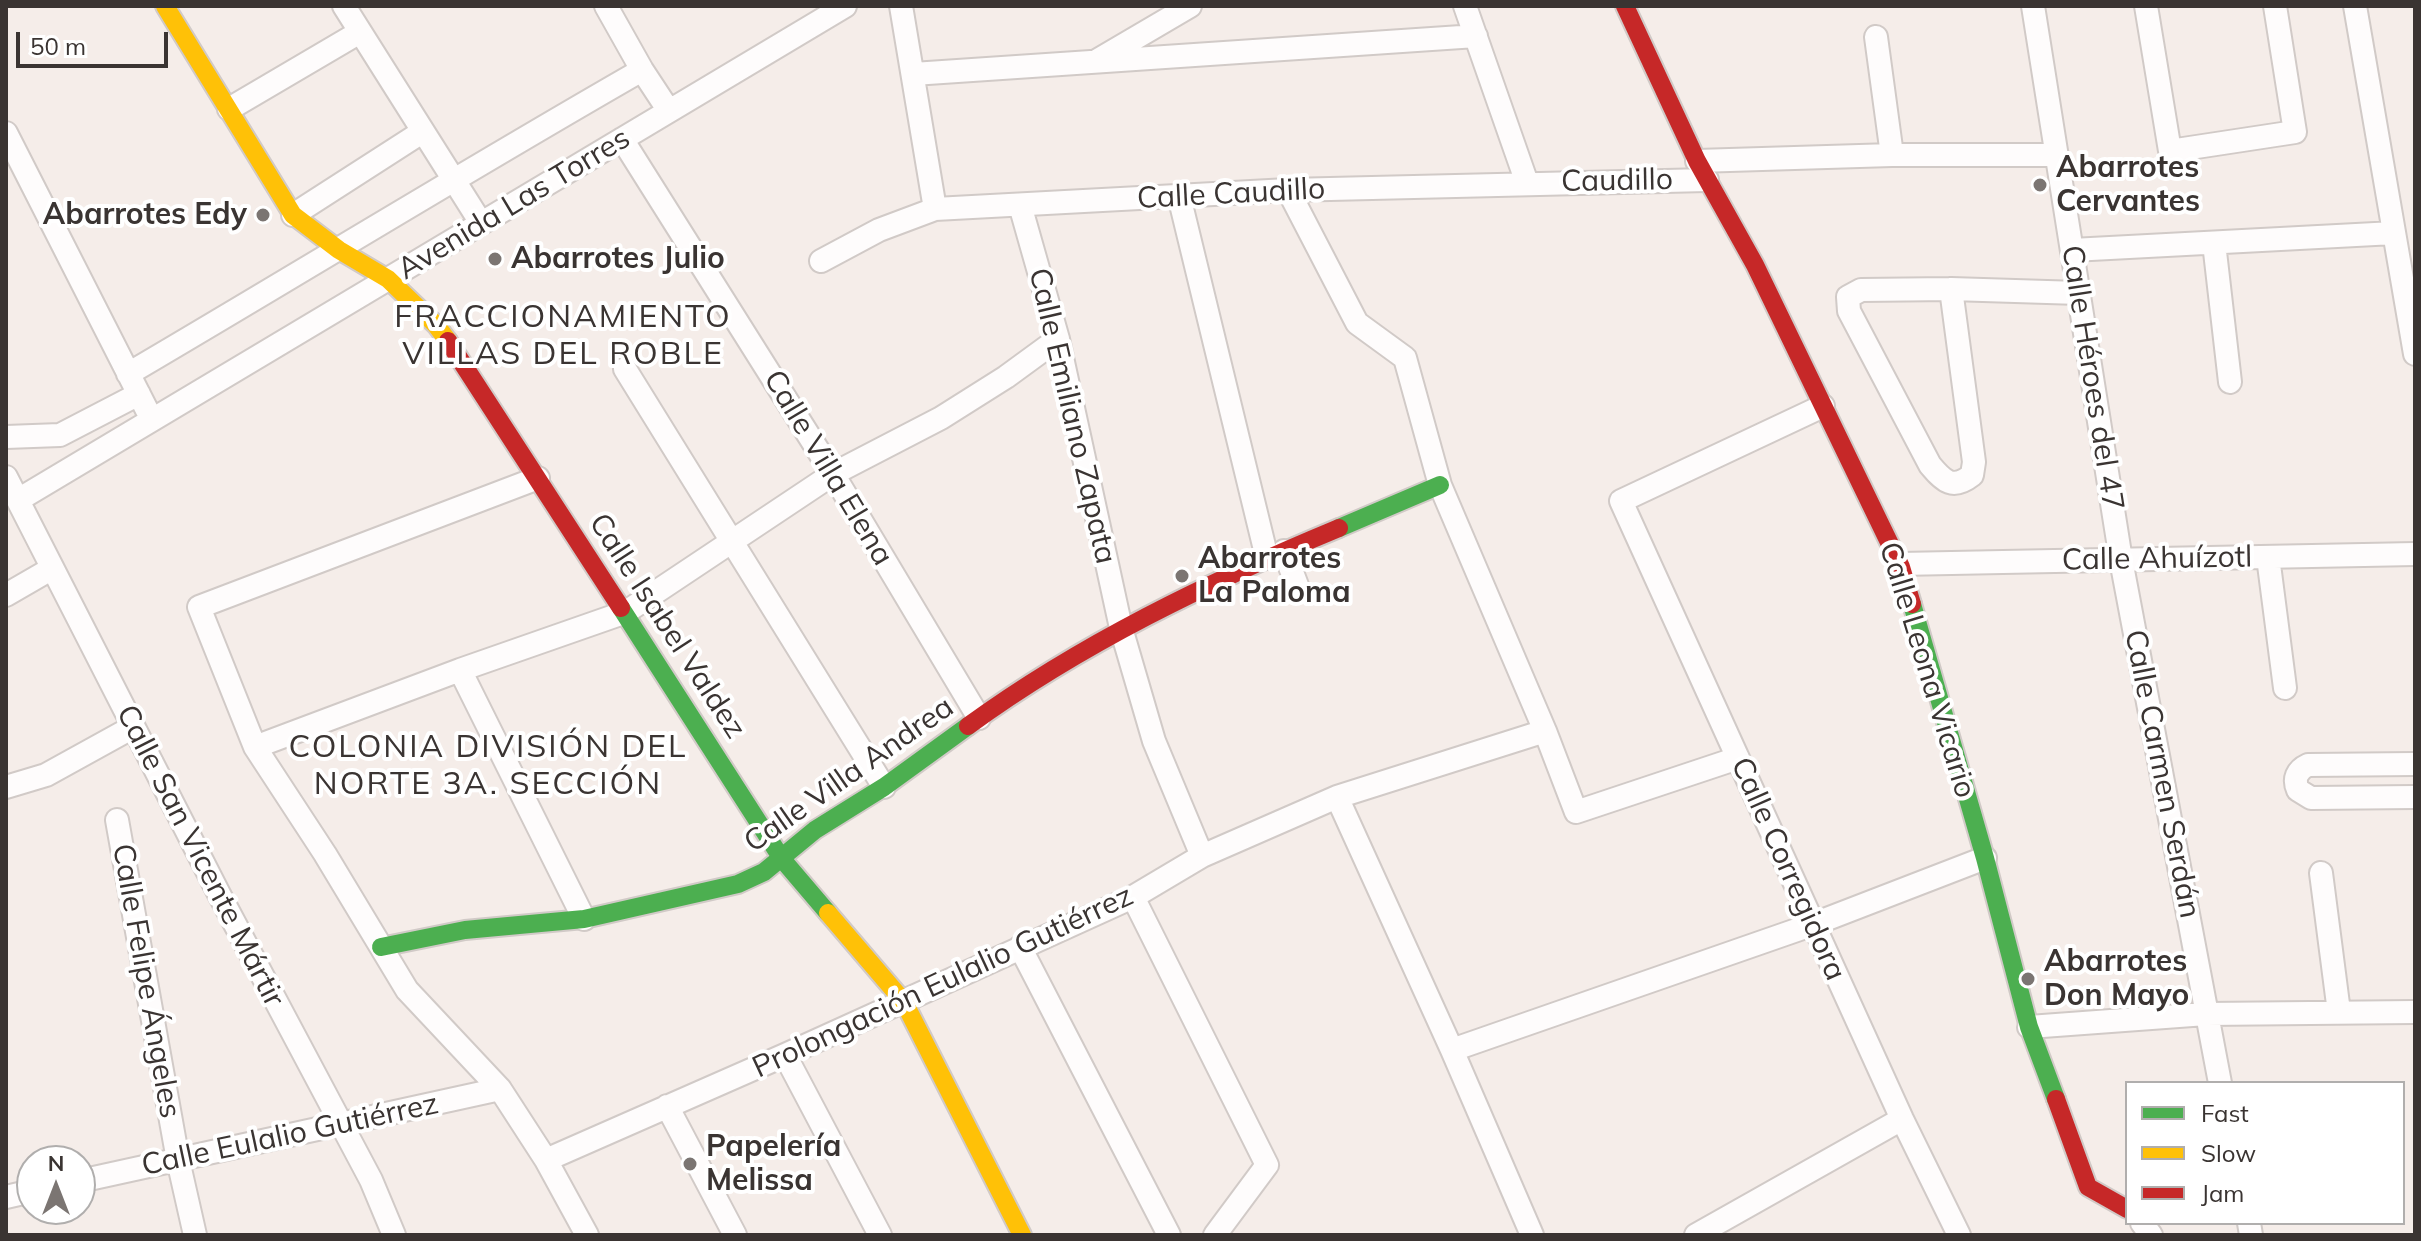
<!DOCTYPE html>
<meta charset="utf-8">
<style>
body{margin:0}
#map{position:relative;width:2421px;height:1241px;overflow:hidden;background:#f5ede9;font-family:Mulish,sans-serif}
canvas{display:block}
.frame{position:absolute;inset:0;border:8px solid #3a3432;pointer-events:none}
.legend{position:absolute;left:2125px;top:1081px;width:280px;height:144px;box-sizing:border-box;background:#fff;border:2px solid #b0aead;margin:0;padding:10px 14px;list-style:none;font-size:24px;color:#3a3432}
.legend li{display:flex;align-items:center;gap:16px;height:40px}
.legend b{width:40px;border:2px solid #b0aead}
.north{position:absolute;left:16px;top:1145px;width:80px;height:80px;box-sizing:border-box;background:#fff;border:2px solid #b0aead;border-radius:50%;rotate:0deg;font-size:22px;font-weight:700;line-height:32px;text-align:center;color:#3a3432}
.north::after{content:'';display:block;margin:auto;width:28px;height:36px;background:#7b7572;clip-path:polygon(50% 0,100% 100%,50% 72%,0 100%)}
.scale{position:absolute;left:16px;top:32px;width:152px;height:36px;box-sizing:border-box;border:4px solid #3a3432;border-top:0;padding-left:10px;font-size:24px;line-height:28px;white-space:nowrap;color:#3a3432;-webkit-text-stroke:6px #fff;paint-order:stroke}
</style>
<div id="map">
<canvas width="2421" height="1241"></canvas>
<div class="frame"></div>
<ul class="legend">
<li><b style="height:10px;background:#4caf50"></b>Fast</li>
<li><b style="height:10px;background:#ffc107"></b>Slow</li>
<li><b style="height:10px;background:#c62828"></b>Jam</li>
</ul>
<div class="north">N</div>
<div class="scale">50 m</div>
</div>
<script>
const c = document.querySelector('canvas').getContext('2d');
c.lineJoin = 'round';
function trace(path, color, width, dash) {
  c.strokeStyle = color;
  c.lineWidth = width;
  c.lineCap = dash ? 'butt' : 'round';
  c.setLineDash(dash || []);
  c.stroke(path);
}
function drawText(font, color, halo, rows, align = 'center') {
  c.font = font + ' Mulish,sans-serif';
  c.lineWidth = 8;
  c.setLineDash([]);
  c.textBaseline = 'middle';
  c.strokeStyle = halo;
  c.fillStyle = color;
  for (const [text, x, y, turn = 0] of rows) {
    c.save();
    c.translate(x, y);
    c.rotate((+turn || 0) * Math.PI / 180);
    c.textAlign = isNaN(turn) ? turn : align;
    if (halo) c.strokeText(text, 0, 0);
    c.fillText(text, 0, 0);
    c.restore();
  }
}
const street = new Path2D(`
 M344,6l137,217
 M606,6l36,64 27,41
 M901,6l34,203
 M1465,6l62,177
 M2033,6l88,554 99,523
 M2146,6l24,145 125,-19 -20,-126
 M2355,6l60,348
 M1876,37l16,118
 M1098,60l92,-54
 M913,74l563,-38
 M229,109l131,-77
 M6,133l146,287
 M622,139l211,335 146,244
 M1697,161l195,-6h165
 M1288,190l69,133 48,35 35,127 105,246 31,81 162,-54
 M1179,196l88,362
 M1020,205l38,134 63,289 33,113 48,115
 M293,215l129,-83
 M2214,243l16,139
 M2072,250l322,-17
 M821,261l58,-31 56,-21 353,-19 419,-10
 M1951,289l23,173 -2,13c-19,15 -28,7 -42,-10l-81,-154 -1,-14 13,-7 90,-1 128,4
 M625,369l259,418
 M128,374c172,-101 341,-205 514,-304
 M1823,406l-202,95 281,618 57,116
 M6,437l54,-2 79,-41
 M6,477l213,417 152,286 23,55
 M538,478l-339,129 56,140 70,107 82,136 93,99 46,71 41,75
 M18,500l827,-494
 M1284,551l14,37
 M2268,557l17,131
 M1900,564l515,-10
 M6,595l45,-26
 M460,670l124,249
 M255,747l205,-77 166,-58 207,-138 108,-56 65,-41 52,-38
 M2415,764l-107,1c-11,5 -15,14 -10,25l13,8 104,-1
 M6,787l40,-12 87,-48
 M1337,797l115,253 80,185
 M117,820l61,340 17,75
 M2321,873l18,139
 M1133,897l134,268 -52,70
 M1020,947l149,288
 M2029,1027l177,-13 209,-2
 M1452,1050l362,-126 171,-66
 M785,1055l95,180
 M667,1106l68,129
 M546,1160l239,-105 348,-158 69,-41 135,-59 208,-66
 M80,1181l420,-92
 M6,1197l26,-6
 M2142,1223l9,12
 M2249,1223l2,12
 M1696,1235l206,-116`);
const fast = new Path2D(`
 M1339,528l101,-43
 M1912,604l73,254 44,169 27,72
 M621,608l161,251 46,54
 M381,947l84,-17 119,-11 154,-35 26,-12 51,-42 69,-43 84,-61`);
const slow = new Path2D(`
 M165,6l128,209 46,35 49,29 48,46 12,16
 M828,913l76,89 118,233`);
const jam = new Path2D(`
 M1625,6l72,155 58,104 146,302 11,37
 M448,341l173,267
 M968,726c114,-83 241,-144 371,-198
 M2056,1099l32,88 39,22`);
trace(street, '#d1cac7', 26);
trace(fast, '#d1cac7', 22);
trace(slow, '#d1cac7', 22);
trace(jam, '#d1cac7', 22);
trace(street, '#fefcfc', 22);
trace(fast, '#4caf50', 18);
trace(slow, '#ffc107', 18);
trace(jam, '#c62828', 18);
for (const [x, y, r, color] of [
 [2040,185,8,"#7b7572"],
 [263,215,8,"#7b7572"],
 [495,259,8,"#7b7572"],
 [1182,576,8,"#7b7572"],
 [2028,979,8,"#7b7572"],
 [690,1164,8,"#7b7572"]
]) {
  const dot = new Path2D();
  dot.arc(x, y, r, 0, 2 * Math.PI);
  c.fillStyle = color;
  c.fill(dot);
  trace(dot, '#fff', 3);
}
drawText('bold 30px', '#3a3432', '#fff', [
 ["Abarrotes",2056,168],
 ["Cervantes",2056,202],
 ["Abarrotes Edy",247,215,"right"],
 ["Abarrotes Julio",511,259],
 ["Abarrotes",1198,559],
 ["La Paloma",1198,593],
 ["Abarrotes",2044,962],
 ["Don Mayo",2044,996],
 ["Papelería",706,1147],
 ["Melissa",706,1181]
], 'left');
drawText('30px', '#3a3432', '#fff', [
 ["Caudillo",1617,181,-1],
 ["Calle Caudillo",1231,194,-3],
 ["Avenida Las Torres",514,204,-31],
 ["Calle Héroes del 47",2092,378,81],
 ["Calle Emiliano Zapata",1072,416,77],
 ["Calle Villa Elena",828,468,59],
 ["Calle Ahuízotl",2157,559,-1],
 ["Calle Isabel Valdez",667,626,57],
 ["Calle Leona Vicario",1927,670,73],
 ["Calle Carmen Serdán",2162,774,79],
 ["Calle Villa Andrea",849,775,-35],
 ["Calle San Vicente Mártir",200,856,63],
 ["Calle Corregidora",1788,869,66],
 ["Calle Felipe Ángeles",146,981,80],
 ["Prolongación Eulalio Gutiérrez",943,982,-25],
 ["Calle Eulalio Gutiérrez",290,1135,-12]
]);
c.letterSpacing = '2px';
drawText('32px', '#3a3432', '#fff', [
 ["FRACCIONAMIENTO",563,317],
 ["VILLAS DEL ROBLE",563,354],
 ["COLONIA DIVISIÓN DEL",488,747],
 ["NORTE 3A. SECCIÓN",488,784]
]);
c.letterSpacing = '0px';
</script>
